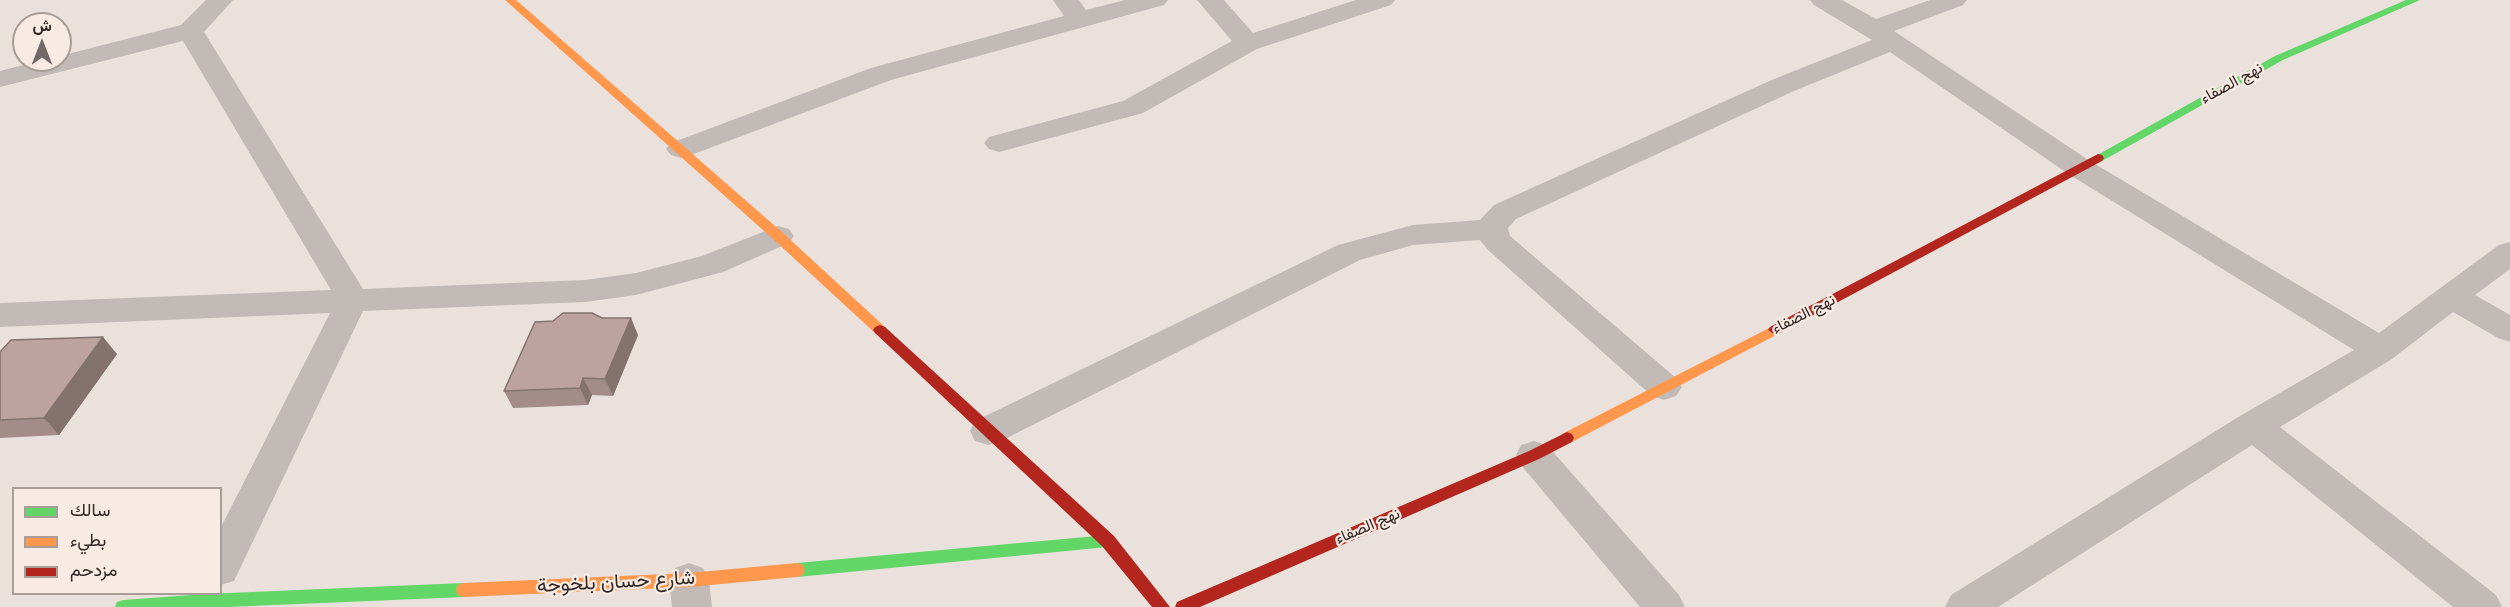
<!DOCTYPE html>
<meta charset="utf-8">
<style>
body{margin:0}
#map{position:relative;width:2510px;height:607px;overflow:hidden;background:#eae1dd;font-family:"Nunito Sans",Vazirmatn,sans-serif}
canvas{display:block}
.legend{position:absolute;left:12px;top:487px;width:210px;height:108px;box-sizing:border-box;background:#f7ebe3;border:2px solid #a89d97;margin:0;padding:8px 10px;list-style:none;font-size:18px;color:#322826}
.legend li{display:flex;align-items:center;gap:12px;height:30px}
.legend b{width:30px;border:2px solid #a89d97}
.north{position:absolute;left:12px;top:12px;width:60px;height:60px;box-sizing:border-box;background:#f7ebe3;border:2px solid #a89d97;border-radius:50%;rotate:0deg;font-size:16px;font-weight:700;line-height:24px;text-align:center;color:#322826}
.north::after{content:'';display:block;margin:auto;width:21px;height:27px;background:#726966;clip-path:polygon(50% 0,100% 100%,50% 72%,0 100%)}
</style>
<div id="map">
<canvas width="2510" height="607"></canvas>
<ul class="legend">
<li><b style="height:8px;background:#63d668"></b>سالك</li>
<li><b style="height:8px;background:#ff974d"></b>بطيء</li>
<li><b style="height:8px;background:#b3261e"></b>مزدحم</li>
</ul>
<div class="north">ش</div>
</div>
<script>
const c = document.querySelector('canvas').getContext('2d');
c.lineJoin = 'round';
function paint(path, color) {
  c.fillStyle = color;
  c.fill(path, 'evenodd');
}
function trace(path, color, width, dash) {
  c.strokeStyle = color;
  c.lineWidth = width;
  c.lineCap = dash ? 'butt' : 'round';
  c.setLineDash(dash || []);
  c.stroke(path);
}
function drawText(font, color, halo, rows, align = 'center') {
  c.font = font + ' "Nunito Sans",Vazirmatn,sans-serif';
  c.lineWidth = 4.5;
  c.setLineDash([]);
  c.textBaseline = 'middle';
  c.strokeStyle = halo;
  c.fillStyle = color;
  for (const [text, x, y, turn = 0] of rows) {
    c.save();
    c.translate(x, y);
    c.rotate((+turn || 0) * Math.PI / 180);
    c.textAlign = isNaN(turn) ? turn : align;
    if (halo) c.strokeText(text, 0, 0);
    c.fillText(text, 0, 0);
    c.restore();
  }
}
paint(new Path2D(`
 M206,0h27l-29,32 159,257 222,-9 51,-7 66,-17 76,-30 11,3 5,7 -5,7 -66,29 -87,23 -51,7 -222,9 -129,270 -14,4v-56l110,-216 -330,14v-24l331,-13 -148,-249 -183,46v-16l43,-11h17v-4l121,-31z
 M1053,0h26l7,10 39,-10h43l-4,5 -273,75 -200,75 -10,3 -10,-3 -5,-6 5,-6 200,-75 193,-52z
 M1197,0h27l29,33 103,-33h39l-4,5 -134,44 -114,64 -144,39 -10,-3 -5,-6 5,-6 134,-36 109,-60z
 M1810,0h32l34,19 54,-19h37l-4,5 -69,26 196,130 289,172 120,-88 11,-3v27l-35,26 35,20v27l-12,-4 -45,-26 -61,47 -112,68 216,168 6,12h-49l-201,-162 -254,162h-53l6,-12 289,-179 114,-66 -284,-175 -180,-123 -96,39 -278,128 -8,9 2,8 166,142 6,9 -6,9 -12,4 -12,-4 -164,-146 -8,-10 -67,5 -53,15 -359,181 -13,4 -13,-4 -5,-10 5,-10 363,-176 75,-20 67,-5 14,-15 280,-126 98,-39 -58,-35z
 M1534,441l13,4 132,150 6,12h-45l-119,-142 -5,-10 5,-10z
 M689,563l14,5 6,12 3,27h-40l-3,-27 6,-12z`), '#c2bab6');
paint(new Path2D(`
 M2406,0h14l-137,60 -181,101h-8l-2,-3 183,-102z
 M1108,535l6,1 2,5 -2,5 -6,1 -311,30 -6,-2 -2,-5 2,-5 6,-2z
 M464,583l6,2 2,5 -2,5 -6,2 -236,10h-113l2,-5 6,-2 82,-6z`), '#63d668');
paint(new Path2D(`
 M505,0h11l267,233 102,94 2,3 -2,3h-10l-102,-94z
 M1775,325l5,2 2,3 -2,3 -208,109h-10l-2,-4 2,-4z
 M797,563l6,2 2,5 -2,5 -6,2 -108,10 -225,10 -6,-2 -2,-5 2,-5 6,-2 225,-10z`), '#ff974d');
paint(new Path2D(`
 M2098,154l4,1 2,3 -2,3 -322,172 -5,2 -7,-5 2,-3z
 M880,325l5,2 229,209 56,71h-18l-50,-61 -227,-213 -2,-3 2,-3z
 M1567,432l5,2 2,4 -2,4 -33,17 -339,148h-25l2,-5 352,-151z`), '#b3261e');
paint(new Path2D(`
 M602,318l36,17 -25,61 -21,-1 -4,10 -75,3 -9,-17z
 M0,352l117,2 -58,81 -59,3z`), '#a38c89');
paint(new Path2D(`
 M631,318l7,17 -25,61 -8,-17z
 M103,337l14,17 -58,81 -15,-17z
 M583,378l9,17 -4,10 -8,-17z`), '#84726f');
const building = new Path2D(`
 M563,313h29l10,5h29l-26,61 -22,-1 -3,10 -76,3 31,-69 18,-1z
 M103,337l-59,81 -44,2v-68l11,-12z`);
paint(building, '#bda39f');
trace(building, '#84726f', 1.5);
drawText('16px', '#322826', '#f7ebe3', [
 ["نهج الصفاء",2232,84,-29],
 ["نهج الصفاء",1804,315,-27],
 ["نهج الصفاء",1368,527,-23]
]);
drawText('20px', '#322826', '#f7ebe3', [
 ["شارع حسان بلخوجة",616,583,-3]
]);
</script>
